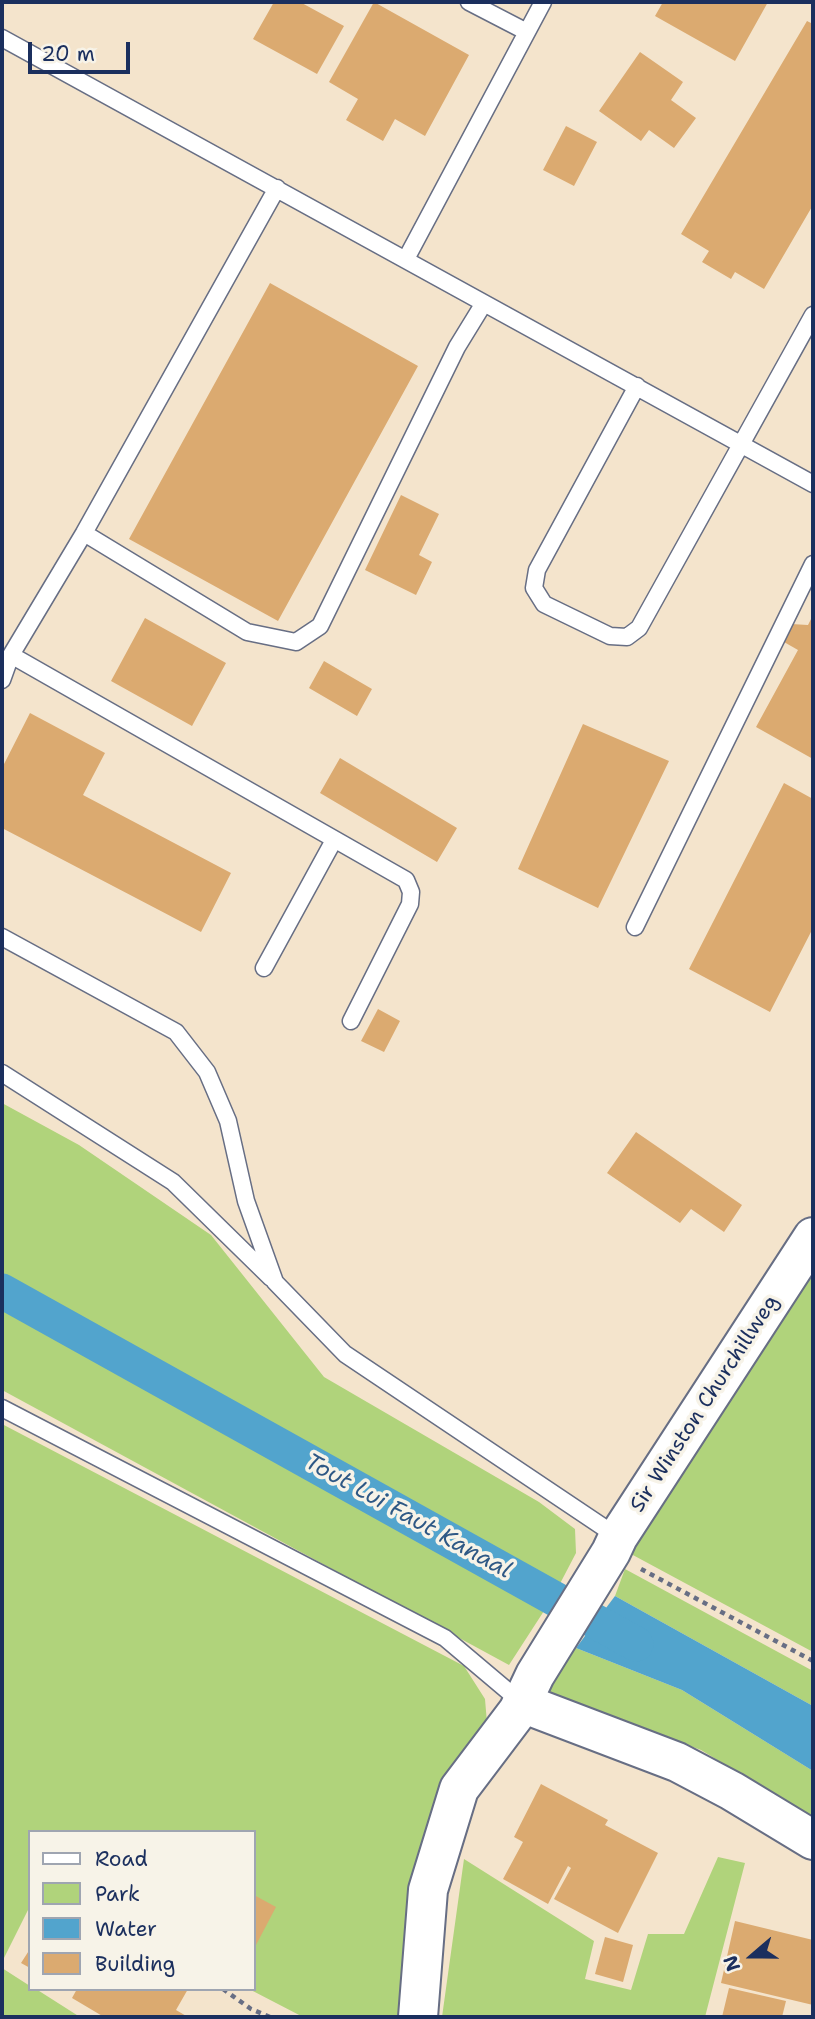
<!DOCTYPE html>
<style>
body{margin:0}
#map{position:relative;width:815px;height:2019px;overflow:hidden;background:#f4e4cc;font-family:"Shantell Sans",sans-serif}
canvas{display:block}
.frame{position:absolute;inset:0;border:4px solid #1b2f5e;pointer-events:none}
.legend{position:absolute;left:28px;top:1830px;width:228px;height:161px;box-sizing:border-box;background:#f7f3e8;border:2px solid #9fa5b1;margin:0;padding:9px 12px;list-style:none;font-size:21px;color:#1b2f5e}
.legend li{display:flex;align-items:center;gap:14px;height:35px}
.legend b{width:35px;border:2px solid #9fa5b1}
.north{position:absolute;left:717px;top:1921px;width:70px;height:70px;-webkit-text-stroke:5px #f7f3e8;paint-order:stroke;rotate:250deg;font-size:19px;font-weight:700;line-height:28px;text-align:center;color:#1b2f5e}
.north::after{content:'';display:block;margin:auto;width:24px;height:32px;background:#1b2f5e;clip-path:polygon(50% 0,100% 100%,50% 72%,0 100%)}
.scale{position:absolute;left:28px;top:42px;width:102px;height:32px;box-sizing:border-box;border:4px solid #1b2f5e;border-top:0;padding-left:9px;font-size:21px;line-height:24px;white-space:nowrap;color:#1b2f5e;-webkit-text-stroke:5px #f7f3e8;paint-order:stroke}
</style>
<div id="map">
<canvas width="815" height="2019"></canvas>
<div class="frame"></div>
<ul class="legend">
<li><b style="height:9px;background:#fff"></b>Road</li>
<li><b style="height:19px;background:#b0d37b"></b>Park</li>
<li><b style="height:19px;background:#52a4cd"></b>Water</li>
<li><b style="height:19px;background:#dbaa70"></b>Building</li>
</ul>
<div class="north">N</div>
<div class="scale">20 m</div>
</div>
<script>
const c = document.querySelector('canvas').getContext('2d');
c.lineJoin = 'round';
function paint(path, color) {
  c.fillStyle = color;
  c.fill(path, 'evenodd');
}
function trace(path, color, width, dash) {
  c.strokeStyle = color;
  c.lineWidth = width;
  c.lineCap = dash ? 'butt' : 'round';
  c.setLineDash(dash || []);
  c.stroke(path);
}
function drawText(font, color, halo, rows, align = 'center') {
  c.font = font + ' "Shantell Sans",sans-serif';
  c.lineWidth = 7;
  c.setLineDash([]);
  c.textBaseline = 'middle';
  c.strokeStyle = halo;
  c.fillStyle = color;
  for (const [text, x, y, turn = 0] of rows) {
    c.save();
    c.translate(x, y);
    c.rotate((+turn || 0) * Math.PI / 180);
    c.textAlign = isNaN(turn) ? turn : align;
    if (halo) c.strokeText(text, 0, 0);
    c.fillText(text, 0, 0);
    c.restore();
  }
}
paint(new Path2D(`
 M2,1103l77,42 132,90 113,142 215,125 36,27 1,24 -23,44 -44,68 -507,-275z
 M813,1274v378l-182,-98z
 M2,1424l462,242 21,33 2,24c-9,11 -21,22 -28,34 -50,78 -52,171 -60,260h-96l-54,-28h5v-157h-224v74l-28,56z
 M625,1569l188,102v35l-198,-110z
 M576,1648l106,42 131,81v47l-112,-68 -156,-59z
 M718,1857l27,6 -40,154h-263l22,-158 130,82 -9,38 46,11 17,-56h36z
 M2,1968l28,18v3h6l44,28h-78z`), '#b0d37b');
paint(new Path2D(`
 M615,1596l198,110v65l-131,-81 -106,-42z`), '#52a4cd');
trace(new Path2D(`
 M2,1291l634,353`), '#52a4cd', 35);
paint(new Path2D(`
 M274,2h26l44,24 -27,48 -64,-35z
 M374,2l95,53 -44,81 -30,-17 -12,22 -37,-21 12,-21 -29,-17z
 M663,2h105l-33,59 -80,-45z
 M807,21l6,3v181l-49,84 -29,-17 -4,7 -29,-17 7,-11 -28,-17z
 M640,52l43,30 -12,18 25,18 -22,30 -25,-18 -8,11 -42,-30z
 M566,126l31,16 -23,44 -31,-16z
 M270,283l148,83 -140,255 -149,-82z
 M401,495l38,19 -20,41 13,7 -16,33 -51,-25z
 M813,615v144l-57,-32 42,-77 -21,-12 14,-14 17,1z
 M145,618l81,45 -34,63 -81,-45z
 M324,661l48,28 -15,27 -48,-28z
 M30,713l75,40 -22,42 148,78 -30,59 -199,-104v-60z
 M583,724l86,37 -71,147 -80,-39z
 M340,758l117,70 -20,34 -117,-69z
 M784,783l29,16v129l-43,84 -81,-43z
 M378,1009l22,12 -16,31 -23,-11z
 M636,1132l106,73 -18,27 -33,-23 -11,14 -73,-50z
 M541,1784l67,36 -3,5 53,28 -40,80 -64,-34 17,-31 -3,-2 -20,38 -45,-25 20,-37 -9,-5z
 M254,1895l22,12 -20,38 -2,-2z
 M735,1921l78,19v65l-92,-22z
 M605,1937l28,8 -10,37 -28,-8z
 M30,1949v19l-9,-5z
 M729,1988l57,13 -4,16h-60z
 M77,1989h111l-12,21 12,7h-84l-32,-19z`), '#dbaa70');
const service = new Path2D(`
 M469,2l58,30
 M2,38l811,446
 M406,259l137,-257
 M637,386l-100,184 -3,18 10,16 66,32 17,1 12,-9 174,-313
 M84,533l163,99 49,10 24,-16 137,-279 27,-44
 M11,655l395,225 5,12 -1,12 -59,117
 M2,680l9,-25 73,-122 193,-345
 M635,927l178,-363
 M2,937l174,95 31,40 21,49 18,80 29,81 70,72 273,183
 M264,968l70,-128
 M2,1073l171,109 98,96
 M2,1408l443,230 77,65`);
const tertiary = new Path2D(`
 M522,1703l155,59 55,29 81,49
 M418,2017l10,-127 31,-101 59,-78 17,-36 76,-123 7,-15 195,-300`);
trace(service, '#676e84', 19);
trace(tertiary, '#676e84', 42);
trace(new Path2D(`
 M641,1569l172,92
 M223,1989l28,20 19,8`), '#676e84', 4.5, [5, 5]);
trace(service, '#fff', 16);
trace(tertiary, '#fff', 38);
drawText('21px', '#1b2f5e', '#f7f3e8', [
 ["Sir Winston Churchillweg",705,1404,-57]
]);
drawText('italic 23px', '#2e5885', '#f7f3e8', [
 ["Tout Lui Faut Kanaal",408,1517,29]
]);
</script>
